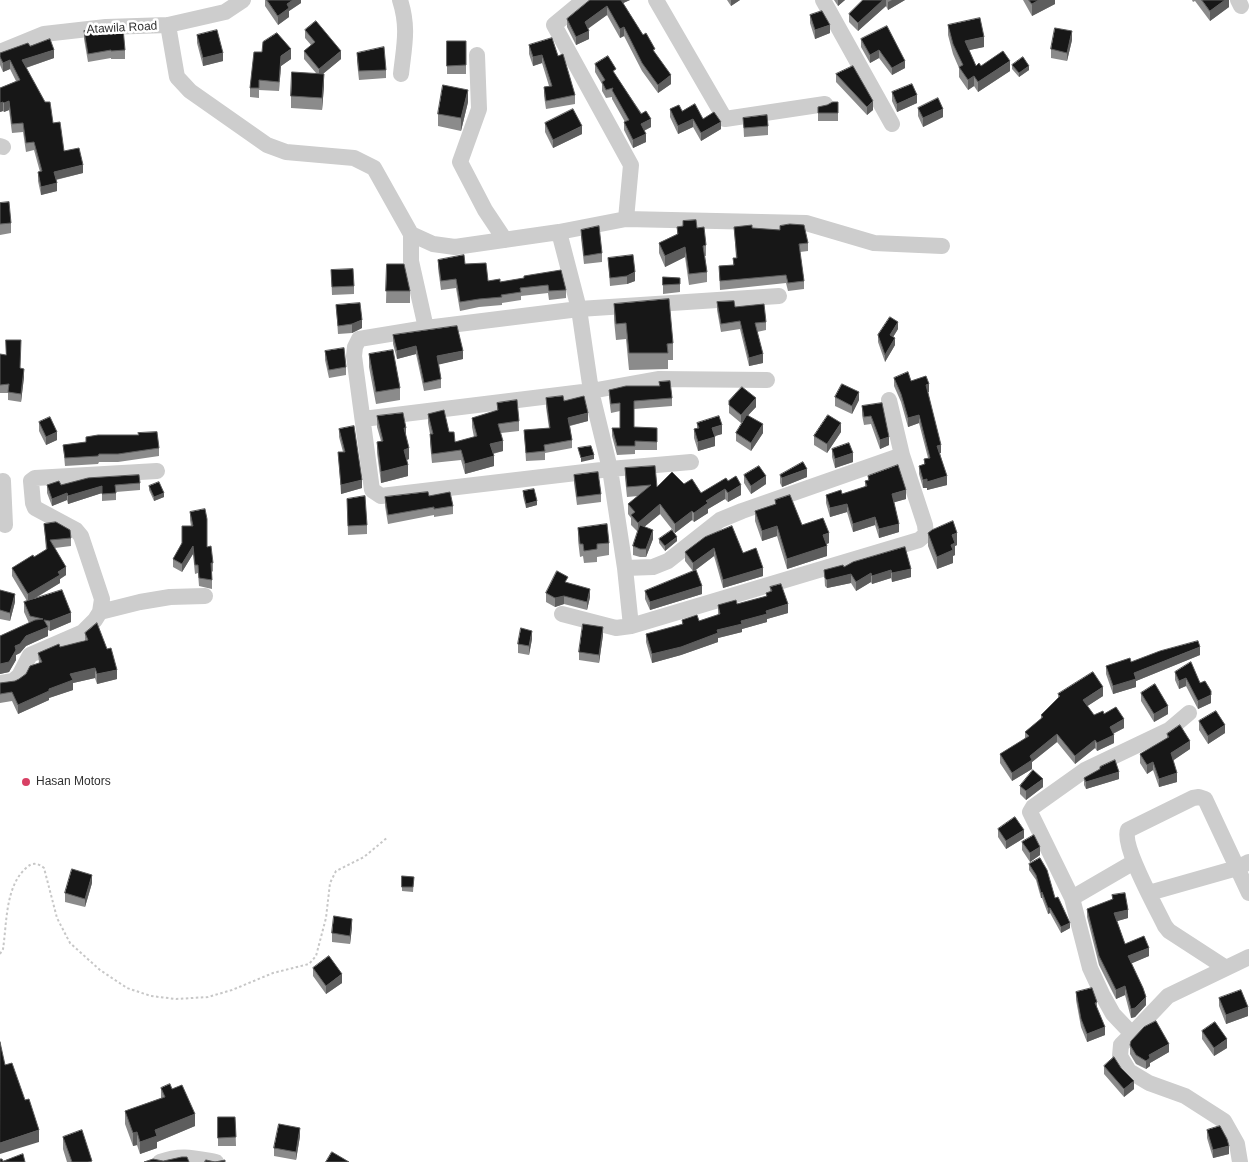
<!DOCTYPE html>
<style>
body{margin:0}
canvas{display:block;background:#fff}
</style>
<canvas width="1249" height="1162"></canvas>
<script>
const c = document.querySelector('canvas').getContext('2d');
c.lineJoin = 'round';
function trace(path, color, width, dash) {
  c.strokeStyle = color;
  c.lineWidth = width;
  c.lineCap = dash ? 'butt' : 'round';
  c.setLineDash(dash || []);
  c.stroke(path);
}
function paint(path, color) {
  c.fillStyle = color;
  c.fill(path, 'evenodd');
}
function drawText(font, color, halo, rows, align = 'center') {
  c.font = font + ' Helvetica,sans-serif';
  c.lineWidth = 5;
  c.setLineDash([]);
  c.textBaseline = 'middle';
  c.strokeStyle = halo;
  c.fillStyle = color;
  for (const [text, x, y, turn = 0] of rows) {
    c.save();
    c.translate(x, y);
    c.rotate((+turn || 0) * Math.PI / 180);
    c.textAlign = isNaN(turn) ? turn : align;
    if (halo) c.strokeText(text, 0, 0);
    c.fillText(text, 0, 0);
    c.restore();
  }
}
trace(new Path2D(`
 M0,954l3,-5c4,-26 2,-62 23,-81 6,-6 12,-5 18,0l13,50 13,25 30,27 27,18 24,8 25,3 32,-2 24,-7 41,-17 36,-9 7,-8 10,-38 4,-35 6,-12 28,-14 24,-20`), '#c7c7c7', 2, [2.5, 2.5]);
trace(new Path2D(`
 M400,0c9,28 4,46 1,74
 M584,0l-30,25 77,140 -5,54
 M656,0l69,119 100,-15
 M823,0l69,124
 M1238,0l3,6
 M168,25l9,52 13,14 77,54 19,7 68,6 20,10 37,66 22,10 22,3 104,-15 67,-13 180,4 68,20 68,3
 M0,52l44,-18 62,-7 62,-2 57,-13 18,-12
 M477,55l2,54 -19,53 25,48 20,30
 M0,146l3,1
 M559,232l20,77 12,82 19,78 15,99 6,58
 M411,234v27l15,67
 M363,419l228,-28 67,-12 109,1
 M691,462l-81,7 -229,27 -9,-6 -18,-134 1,-9 4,-8 67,-11 153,-19 200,-13
 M3,481l2,44
 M625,568l28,-1 15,-6 52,-41 22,-9 160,-56
 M100,612l40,-10 30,-5 35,-1
 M562,614l54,14 15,-2 288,-86 7,-6 -1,-9 -23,-70 -13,-55
 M0,683l13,-2 6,-5 11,-21 53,-23 12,-12 5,-8 2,-13 -21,-63 -5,-6 -41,-22 -2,-5 -2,-22 4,-3 122,-7
 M1189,713l-20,17 -84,40 -52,37 -3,5 42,86 18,70 13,28 10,18 19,20 -11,11 -1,11 9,15 20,12 36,13 39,25 13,23 3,18
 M1149,893l88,-25 12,-6
 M1072,898l62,-36
 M1226,968l-57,-37 -4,-5c-8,-17 -44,-81 -37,-96l65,-32 6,-1 6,2 44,94
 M1132,1034l36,-38 81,-39
 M160,1162c21,-8 34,-4 56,0`), '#cdcdcd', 16);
paint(new Path2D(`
 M265,0h36v3l-12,8v6l-11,8 -13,-19z
 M590,0h40l-7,3 20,32 12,18 16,31 -13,9 -16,-22 -18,-35 -4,2 -13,-23 -19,13 1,11 -13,6 -9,-18v-8z
 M727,0h13l-9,6z
 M834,0h11l-7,6z
 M863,0h42l-17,10 -2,-4 -28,25 -9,-9v-8z
 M1023,0h32v4l-23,12z
 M1192,0h37v7l-19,14 -15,-20 -2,1z
 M810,15l20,18 -15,6 -5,-16z
 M948,25l36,22 -15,3 7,16 34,5 -32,21 -4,-6 -6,4 -9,-13v-9l-6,-14 -5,-19z
 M305,30l36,29 -18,15 1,12 -2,24 -31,-2v-12l25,-23 -12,-14v-8l7,-6 -6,-7z
 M84,31l41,19v9h-14v-1l-23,4 -4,-23z
 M197,35l26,26 -20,5 -6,-23z
 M861,39l44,29 -13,7 -13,-17 -9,5 -9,-16z
 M1072,40l-5,21 -16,-3v-9z
 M447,41h19v33h-19z
 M529,45l29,11 17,39v9l-29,5 -2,-13v-9l5,-1 -7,-23 -9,3 -4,-12z
 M30,46l24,12 -28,10 27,55 11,28 19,22 -27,7 1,11 -16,4 -3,-14v-9h2l-6,-22 -8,2 -3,-20 -11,1 -3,-23 -5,2 -1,-1 -3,1v-24l16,-7 -6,-12 -7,3 -3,-7v-12z
 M254,52l37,7 -10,7 -2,25 -20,-1v8l-9,-1v-9z
 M357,53l29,17v8l-27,2 -2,-18z
 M595,64l21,12 35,51 -7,4 2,11 -13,6 -9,-18v-8h1l-13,-23v-2l-6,1 -4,-7v-7l-7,-12z
 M1012,65l17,5 -10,7 -7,-8z
 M836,74l37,36 -6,5 -31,-33z
 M892,92l25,11 -20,9 -5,-11z
 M468,102l-7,29 -23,-5v-12z
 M838,102v19h-20v-14l9,-2z
 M918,108l25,9 -20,10 -5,-11z
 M670,109l12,2 21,8 18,10 -20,12 -8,-14 -15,7 -8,-17z
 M743,118l25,8v9l-24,2z
 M545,123l37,11 -29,14 -8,-16z
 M0,203l11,20v10l-11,2z
 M683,221l14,7 9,17v11h-1l2,16v10l-18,3 -4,-28 -20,10 -6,-14v-10l18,-9v-7l6,-1z
 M780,226l28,17v8l-8,1 4,29v8l-16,2 -2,-8 -66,7 -1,-24 14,-1v-7h3l-2,-31 46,3z
 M581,230l21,23v9l-18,2 -3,-26z
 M608,258l27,23 -8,3 -17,2z
 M438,260l27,4 23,17 12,1 24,-4 42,12v8l-17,2 -1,-7 -27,3v4l-19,3v2l-23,2 -19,4 -4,-23 -15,2 -3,-22z
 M387,264l23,27v12h-24z
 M331,270l23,16v8l-22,1z
 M663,277l17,1v14l-17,2z
 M717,302l18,5 31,15v8l-9,2 6,31 -14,3 -9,-37 -19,3 -4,-22z
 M614,304l59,39v17h-5v9l-39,1 -3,-31 -10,1 -2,-20z
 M336,305l26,23 -10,5 -14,1z
 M898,329l-5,8 2,8 -10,17 -7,-20v-7z
 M393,335l70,24 -24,5 2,15v9l-17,3 -8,-37 -19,5 -4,-15z
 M325,351l21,16v8l-17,3 -4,-18z
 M0,354l20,14 4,9 -3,25 -13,-2v-7h-8z
 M369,354l31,34v12l-24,4 -7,-37z
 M894,378l17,3 18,11h-1l13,61h-1l7,32 -20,5v-2h-4l-4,-14v-8l5,-2v-5l4,-1 -9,-35 -11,4 -7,-25 -7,-16z
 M659,382l13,16v8l-38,3v18l23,1v22h-22v4l-18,1 -5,-19v-8h8v-17l-9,2 -2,-15v-8l50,-4z
 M835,397l24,3 -7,14 -17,-8z
 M546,398l18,3 24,20 -18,5 2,14v8l-27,5v7l-19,1 -2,-31 25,-2 -3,-21z
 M729,401l27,6 -8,8 15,18 -12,18 -15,-10v-8l8,-12 -3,2 -12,-10z
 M497,403l22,18v10l-18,2 2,18 -10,3 1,12 -29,8 -4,-14 -29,3 -2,-19v-10l-2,-11v-9l27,28 19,-5 -2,-10v-9l25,-7z
 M882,403l7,42 -9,4 -9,-25 -7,1 -2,-10v-9z
 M377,416l29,22 3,21 -2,1 1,16 -27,7 -4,-30v-11l4,-1 -4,-14z
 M39,422l18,18 -11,5 -7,-14z
 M697,423l25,11 -8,2 1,10 -17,5 -4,-13v-9l3,-1z
 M339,429l23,59 -21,6 -3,-42h5l-4,-15z
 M841,432l-14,21 -13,-8v-9z
 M139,435l20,13v8l-41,6h-19l-1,2 -33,2 -2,-21 23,-3v-5z
 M832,449l21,13 -18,6 -3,-11z
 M625,468l32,19 27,-3 17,9 27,-12 13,14 -13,7 -3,-3 -17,10v4l-14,9 -2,-2 -17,13 -15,-19 -16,13 9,12 -7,18h-6l-7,-2v-9l5,-14 -7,-7v-7l-3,-4v-10l10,-8 -11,1 -2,-19z
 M574,475l27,19v8l-24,3 -3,-22z
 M744,475l22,9 -15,10 -7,-11z
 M780,475l27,2 -25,10 -2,-4z
 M868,476l38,23 -12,3 5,30 -20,6 -4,-13 -22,7 -6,-20 -17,5 -4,-14v-8l16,-1 23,-7v-6l3,-1z
 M140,483v7l-24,2v8l-14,1v-8l-34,11 -1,-4 -15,6 -5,-13v-8z
 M149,486l15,11 -10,4 -5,-11z
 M523,491l14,14 -11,3 -3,-12z
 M429,496l24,10v8l-19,3v-2l-46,9 -3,-18v-9z
 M347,499l20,26v9l-19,1z
 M775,500l27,25 27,18 -2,1v12l-40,13 -10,-33 -15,5 -7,-20v-10l20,-6z
 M190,512l17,35 6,16v8l-1,1v17l-13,-3 -1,-13 -3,1 -2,-20 -11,18 -9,-5v-8l9,-16 9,-17 -1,-6z
 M44,524l27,14v8l-16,2 11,27 -6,4v4l-26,16 37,23 -21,9 -2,-1v6l-22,10 -6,7 -4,2v5l-7,12 -9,2v-38l29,-13 -5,-11v-10l3,-1 -15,-25v-8l22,-11 12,-7z
 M578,528l31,15v12l-12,2v5l-13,1 -1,-7 -3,1 -2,-17z
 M928,533l29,12 -2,1v9l-2,1v7l-16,6 -9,-23z
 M705,537l38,16 20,23 -40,12 -9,-32 -20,15 8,23 -52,16 -5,-11v-8l48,-20 -8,-10v-9z
 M659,539l18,2 -12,10 -6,-8z
 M905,547l6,30 -19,5 -1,-4 -19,6 -1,-2 -15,9 -5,-8 -24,5 -2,-2 -1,-16 20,-3z
 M568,583l22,14 -3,13 -23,-6 -9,3 -9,-5v-9z
 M770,587l18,26 -21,6v3l-25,7v3l-24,6v4l-37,13 -29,8 -6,-21v-8l36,-9v-5l17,1 19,-6v-10l19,-1 29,-7v-4l4,-1z
 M0,590l15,12 -5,19 -10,-2z
 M85,633l32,46 -20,5 -2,-6 -22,5v7l-24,8v2l-31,14 -6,-13 -12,2v-20l15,-2 4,-2 20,-16 -1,-10 47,-12z
 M603,635l-4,28 -20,-3v-8z
 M532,639l-3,16 -11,-2v-9z
 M1200,655l-64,26v6l-23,7 -7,-20v-8z
 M1175,672l25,11 11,20 -13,6 -12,-23 -7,3 -4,-9z
 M1141,693l27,21 -14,8 -13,-21z
 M1058,694l45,2 -16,10 7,9 10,-1 20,14 -11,6 1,9 -17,8 -2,-3 -20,16 -18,-22 -25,20v7l-20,12 -12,-18v-9l25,-15v-7l16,-13v-4l17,-17z
 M1199,721l26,12 -17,11 -9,-14z
 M1167,734l23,15 -17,11 4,22 -18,5 -6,-17 -6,4 -7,-11v-9l27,-16z
 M1100,767l19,12 -33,10 -2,-4v-7l16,-8z
 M1020,786l23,1 -17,13 -6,-6z
 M998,829l26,9 -18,11 -8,-12z
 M1022,842l18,13 -10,7 -8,-12z
 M1029,864l26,34 15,30 -9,5 -11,-20 -2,1 -6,-16h-1l-5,-18 -7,-10z
 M402,876l12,1 -1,15 -11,-1z
 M92,883l-7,24 -20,-5v-9z
 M1112,895l16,23 -11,3 8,23 24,12 -18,7 15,42 -11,12 -4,1 -6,-23 -9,4 -17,-34 -12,-48v-8l25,-9z
 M352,927l-2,17 -18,-2v-9z
 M313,968l29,15 -16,11 -13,-18z
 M1076,992l21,10v6l8,27 -18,7 -6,-15 -5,-27z
 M1219,998l29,18 -22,8 -7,-18z
 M1202,1031l25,17 -13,8 -12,-17z
 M1130,1045l39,7 -19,11v3l-4,3 -10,-5 -6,-10z
 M1104,1066l30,23 -10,8 -20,-23z
 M161,1088l11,1 23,37 -38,16v6l-17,6 -3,-9 -4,1 -8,-22v-13l36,-13z
 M218,1117h17l1,29h-18z
 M1207,1130l22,24 -16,4 -6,-20z
 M300,1136l-4,24 -22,-4v-8z
 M63,1137l29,25h-25l-4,-13z`), '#8b8b8b');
paint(new Path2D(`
 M293,0h8v3l-12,8v6l-11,8v-9l9,-12z
 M619,0h11l-11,5z
 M731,0h9l-9,6z
 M838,0h7l-7,6z
 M883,0h3v6l-28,25v-8z
 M892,0h13l-17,10v-8z
 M1039,0h16v4l-23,12v-12z
 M1225,0h4v7l-19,14v-10z
 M607,6v9l-22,16v-9z
 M830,25v8l-15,6v-9z
 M624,27v9l-4,2v-9z
 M589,31v8l-13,6v-8z
 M1072,31v9l-5,21v-8z
 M984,37v10l-19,4v-10z
 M291,49v10l-10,7 -2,25 2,-35z
 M54,50v8l-32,11v-9z
 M879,50v8l-9,5v-8z
 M341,51v8l-22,18v-8z
 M223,53v8l-20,5v-8z
 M542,55v8l-9,3v-9z
 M10,60v9l-7,3v-9z
 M905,61v7l-13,7v-7z
 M1010,61v10l-32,21v-10z
 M1029,66v4l-10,7v-4z
 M324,74v12l-2,24v-12z
 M671,75v9l-13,9v-8z
 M974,76v10l-6,4v-10z
 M468,90v12l-7,29v-13z
 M917,95v8l-20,9v-8z
 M9,101v9l-5,2v-9z
 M873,101v9l-6,5v-8z
 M3,102v9l-3,1v-9z
 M943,109v8l-20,10v-9z
 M651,119v8l-10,5v-8z
 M693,119v8l-15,7v-8z
 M721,122v7l-20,12v-8z
 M582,126v8l-29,14v-8z
 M646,134v8l-13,6v-8z
 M83,165v8l-29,7v-8z
 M57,183v8l-16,4v-8z
 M685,247v10l-20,10v-11z
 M635,272v9l-8,3v-8z
 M362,320v8l-10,5v-9z
 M898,322v7l-8,13v-7z
 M895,338v7l-10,17v-7z
 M416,346v8l-19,5v-8z
 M463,351v8l-26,6v-9z
 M763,354v9l-14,3v-8z
 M24,369v8l-3,25v-8z
 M929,384v8l-3,1v-8z
 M859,392v8l-7,14v-8z
 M756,398v9l-15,16v-8z
 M588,413v8l-20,5v-8z
 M919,415v8l-11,4v-9z
 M841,423v9l-14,21v-9z
 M763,424v9l-12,18v-8z
 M722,425v9l-10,3v-9z
 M404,428h2v10z
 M57,432v8l-11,5v-8z
 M715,437v9l-17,5v-9z
 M889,437v8l-9,4v-9z
 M503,441v10l-13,3v-10z
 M941,445v8l-4,1v-8z
 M409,448v11l-5,2v-11z
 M853,453v9l-18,6v-9z
 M594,455v4l-13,3v-4z
 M494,456v10l-29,8v-10z
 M408,465v11l-27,7v-11z
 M807,469v8l-25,10v-9z
 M766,476v8l-15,10v-8z
 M947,476v9l-20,5v-8z
 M927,479v9h-4v-8z
 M362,480v8l-21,6v-9z
 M741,485v10l-13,7v-9z
 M102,486v7l-34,11v-8z
 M725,489v10l-17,10v4l-14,9v-9l12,-12z
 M906,490v9l-14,4v-9z
 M67,493v7l-15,6v-7z
 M164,493v4l-10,4v-4z
 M537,501v4l-11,3v-4z
 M660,504v10l-22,18v-9z
 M847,504v8l-17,5v-9z
 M692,511v9l-17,13v-9z
 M875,517v8l-22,7v-8z
 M899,524v8l-20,6v-9z
 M777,526v10l-15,5v-10z
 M653,530v9l-7,18v-8z
 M829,533v10l-6,2v-10z
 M957,533v12l-2,1v9l-2,1v7l-16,6v-12l14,-12 1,-10z
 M677,537v4l-12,10v-5z
 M193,546v8l-11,18v-8z
 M827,546v10l-40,13v-10z
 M714,548v8l-21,16v-9z
 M66,567v8l-6,4v4l-32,19v-8l30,-22z
 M763,568v8l-40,12v-8z
 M911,569v8l-19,5v-9z
 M891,570v8l-19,6v-8z
 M871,573v9l-15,9v-9z
 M851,574v9l-24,5v-8z
 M702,586v8l-52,16v-8z
 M590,589v8l-3,13v-8z
 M15,594v8l-5,19v-8z
 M564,596v8l-9,3v-9z
 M788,604v9l-21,6v3l-25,7v3l-24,6v4l-37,13 -29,8v-9l114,-43z
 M71,613v9l-21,9v-10z
 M48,627v9l-22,10 -6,7 -4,2v5l-7,12 -9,2v-10l15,-18 11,-10z
 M603,627v8l-4,28v-8z
 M532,631v8l-3,16v-9z
 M1200,647v8l-64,26v6l-23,7v-8l21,-13z
 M95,668v10l-22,5v7l-24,8v2l-31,14v-9l31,-16 21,-15z
 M117,670v9l-20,5v-10z
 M1186,678v8l-7,3v-8z
 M1103,687v9l-20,13v-9z
 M1211,695v8l-13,6v-8z
 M1168,706v8l-14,8v-8z
 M1124,719v9l-14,7v-8z
 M1225,725v8l-17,11v-8z
 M1057,734v8l-25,20v7l-20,12v-8l18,-17z
 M1114,735v8l-17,8v-8z
 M1095,740v8l-20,16v-8z
 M1190,741v8l-19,13v-9z
 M1153,762v8l-6,4v-9z
 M1119,772v7l-33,10v-7z
 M1177,773v9l-18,5v-8z
 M1043,779v8l-17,13v-9z
 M1024,830v8l-18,11v-8z
 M1040,847v8l-10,7v-9z
 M92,875v8l-7,24v-8z
 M1042,892v6h-1v-5z
 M1048,908h2v5l-2,1z
 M1128,910v8l-14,4v-9z
 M352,919v8l-2,17v-8z
 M1070,923v5l-9,5v-6z
 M1149,948v8l-21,9v-9z
 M342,974v9l-16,11v-8z
 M1125,986v9l-9,4v-9z
 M1146,997v8l-11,12 -4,1v-9z
 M1248,1007v9l-22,8v-9z
 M1105,1027v8l-18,7v-8z
 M1227,1039v9l-13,8v-8z
 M1169,1044v8l-19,11v3l-4,3v-8l3,-6z
 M1134,1081v8l-10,8v-8z
 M195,1114v12l-38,16v6l-17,6v-12l15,-12z
 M300,1128v8l-4,24v-8z
 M39,1130v12l-39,12v-11z
 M137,1132v13l-4,1v-13z
 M1229,1146v8l-16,4v-8z`), '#5d5d5d');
const building = new Path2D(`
 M267,0h26l-6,4 2,4 -11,8z
 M590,0h31l22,35 3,-2 9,16 -2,1 18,25 -13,10 -16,-22 -18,-36 -4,2 -13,-23 -22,16 4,9 -13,6 -9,-18z
 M863,0h20l-25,23 -9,-9z
 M1029,0h10l-7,4z
 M1202,0h23l-15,11z
 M822,11l8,14 -15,5 -5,-15z
 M980,18l4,19 -19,4 11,25 3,-3 2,3 22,-15 7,10 -32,21 -4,-6 -6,4 -9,-13 4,-2 -10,-21 -5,-19z
 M316,21l25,30 -22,18 -15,-18 11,-9 -10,-12z
 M887,26l18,35 -13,7 -13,-18 -9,5 -9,-16z
 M123,28l2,22 -14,1v-1l-23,4 -4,-23z
 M1055,28l17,3 -5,22 -16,-4z
 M217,30l6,23 -20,5 -6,-23z
 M277,33l14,16 -10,7 -2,26 -20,-2v8h-9l4,-36h8l1,-10z
 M552,38l6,18 5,-2 12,41 -29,6 -2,-14 8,-1 -10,-31 -9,2 -4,-12z
 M50,39l4,11 -32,10 23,42h5l3,21 7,-1 4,29 15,-3 4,17 -29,7 3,11 -16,4 -3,-15 4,-1 -8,-29 -8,1 -3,-20 -11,1 -3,-23 -5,2 -1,-1 -3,1v-15l20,-8 -10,-20 -7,3 -3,-6v-4l28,-10 2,3z
 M447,41h19v24l-19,1z
 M384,47l2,23 -27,1 -2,-18z
 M608,56l8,13 -3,2 28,43 5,-3 5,8 -10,5 5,10 -13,6 -9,-18 5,-2 -17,-30 1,-2 -7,2 -4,-8 3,-2 -10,-16z
 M1023,57l6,9 -10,7 -7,-8z
 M853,66l20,35 -6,6 -31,-33z
 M292,72l32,2 -2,24 -31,-2z
 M912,84l5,11 -20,9 -5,-12z
 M443,85l25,5 -7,28 -23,-4z
 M938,98l5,11 -20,9 -5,-10z
 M833,102h5v11h-20v-6l9,-2z
 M695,104l8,15 11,-7 7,10 -20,11 -8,-14 -15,7 -8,-17 9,-4 3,6z
 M573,109l9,17 -29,14 -8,-17z
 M767,115l1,11 -24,2 -1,-10z
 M9,202l2,21 -11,1v-21z
 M696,220l1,8 7,-1 2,18 -3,1 4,26 -18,2 -4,-27 -20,9 -6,-13 19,-9 -1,-7 6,-1v-5z
 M790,224l14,1 4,18 -9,1 5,37 -16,2 -2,-8 -66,6 -1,-15 15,-1 -1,-7h4l-3,-31 18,-2v3l28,2v-4z
 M599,226l3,27 -18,3 -3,-26z
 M464,255l1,9 21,-1 2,18 12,-2v3l24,-4v-2l37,-6 5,20 -17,1 -1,-6 -28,3 1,4 -20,3 1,2 -23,2 -19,3 -4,-23 -15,2 -3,-21z
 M633,255l2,17 -8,4 -17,2 -2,-20z
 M387,264h17l6,27h-24z
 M353,269l1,17 -22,1 -1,-17z
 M663,277l17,1v6l-17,1z
 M669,299l4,44 -6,1 1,9h-39l-3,-30 -10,1 -2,-20z
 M734,301l1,6 29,-3 2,18 -11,1 8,31 -14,4 -9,-37 -19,3 -4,-22z
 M360,303l2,17 -10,4 -14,2 -2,-21z
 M890,317l8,5 -8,13 5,3 -10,17 -7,-20z
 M457,326l6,25 -26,5 4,23 -17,4 -8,-37 -19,5 -4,-16z
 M6,340h15l-1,28 4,1 -3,25 -13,-2 1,-8 -9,1v-31l6,1z
 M344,348l2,19 -17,3 -4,-19z
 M393,350l7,38 -24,4 -7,-38z
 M908,372l3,9 15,-5 3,8 -3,1 15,60 -4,1 10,30 -20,6v-3l-4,1 -4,-14 6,-2 -1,-5 6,-1 -11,-43 -11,3 -7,-24 -7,-16z
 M670,381l2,17 -38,3v26l23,1v14l-22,-1v5h-18l-5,-18h8v-25l-9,1 -2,-14 17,-4h34l-1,-4z
 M842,384l17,8 -7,14 -17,-9z
 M742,387l14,11 -15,17 -12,-10v-4z
 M563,396l1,5 20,-5 4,17 -20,5 4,22 -28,5 1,6 -19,2 -2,-23 26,-2 -4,-30z
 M517,400l2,21 -21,3 5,17 -13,3 4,12 -29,8 -4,-14 -29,4 -2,-20h3l-5,-20 16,-4 5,22h5l1,10 22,-6 -5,-18 26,-8 -1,-7z
 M882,403l7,34 -9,3 -9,-24 -7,1 -2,-11z
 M403,413l3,15h-2l5,20 -5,2 4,15 -27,7 -4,-30 6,-1 -6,-25z
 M747,415l16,9 -12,19 -15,-10z
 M828,415l13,8 -14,21 -13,-8z
 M719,416l3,9 -10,3 3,9 -17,5 -4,-13 5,-1 -2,-5z
 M50,417l7,15 -11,5 -7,-15z
 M354,426l8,54 -21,5 -3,-33h7l-6,-23z
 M157,432l2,16 -41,6h-19l-1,2 -33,2 -2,-13 23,-3v-5l12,-2h41l-1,-2z
 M849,443l4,10 -18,6 -3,-10z
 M591,446l3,9 -13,3 -3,-10z
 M803,462l4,7 -25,9 -2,-3z
 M898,465l8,25 -14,4 7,30 -20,5 -4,-12 -22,7 -6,-20 -17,4 -4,-13 15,-5 1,4 25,-8 -2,-5 4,-1 -1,-4z
 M655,466l2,21 15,-15 12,12 8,-5 9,14 25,-15 2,3 8,-5 5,9 -13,8 -3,-4 -19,12 2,2 -14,10 -2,-2 -17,13 -15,-20 -22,19 -7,-8 4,-3 -7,-8 23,-19 -24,2 -2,-19z
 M759,466l7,10 -15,10 -7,-11z
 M598,472l3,22 -24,3 -3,-22z
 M139,475l1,8 -25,2 1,8 -14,1v-8l-34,10 -1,-3 -15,6 -5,-14 12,-4 2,4 27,-7z
 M159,482l5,11 -10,4 -5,-11z
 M534,489l3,12 -11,3 -3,-13z
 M428,492l1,4 21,-4 3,14 -19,3v-2l-46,8 -3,-18z
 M790,495l12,30 21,-7 6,15 -6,2 4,11 -40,13 -10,-33 -15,5 -7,-20 21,-7 -1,-4z
 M365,496l2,29 -19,1 -1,-27z
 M205,509l2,10v28l4,-1 2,17h-2l1,17 -13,-2 -1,-13h-3l-2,-19 -11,18 -9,-5 9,-16v-17h11l-3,-14z
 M953,521l4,12 -5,2 3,8 -4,2 2,5 -16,7 -9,-24 4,-3z
 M56,522l14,8 1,8 -21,2 16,27 -8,5 2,3 -32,19 -16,-26 21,-13 1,2 13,-8 -3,-25z
 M607,524l2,19 -12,1v5l-13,2 -1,-7h-3l-2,-16z
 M640,525l13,5 -7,19h-6l-7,-3z
 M732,526l11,27 13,-5 7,20 -40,12 -9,-32 -21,15 -8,-11 20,-15z
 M672,530l5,7 -12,9 -6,-7z
 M905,547l6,22 -19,4 -1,-3 -19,6 -1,-3 -15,9 -5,-8 -24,6 -2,-2 -1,-8 19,-5 1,2 9,-5z
 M696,570l6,16 -52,16 -5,-11z
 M557,571l11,6 -3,5 25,7 -3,13 -23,-6 -9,2 -9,-5z
 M781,584l7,20 -22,7 1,3 -26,7 1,3 -25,6 1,3 -37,14 -29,7 -6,-20 37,-10 -1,-4 15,-5 2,6 21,-7 -2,-9 18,-5 1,4 30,-8 -1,-3 6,-2 -2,-4z
 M0,590l15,4 -5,19 -10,-3z
 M62,590l9,23 -21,8 -6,-1 4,7 -22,9 -6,8 -5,2 1,4 -7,12 -9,2v-28l35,-16 8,-1 -13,-3 -6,-14z
 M97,623l10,26 4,-1 6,22 -20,4 -2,-6 -25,6 3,6 -24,9v2l-31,14 -6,-13 -12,2v-11l15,-2 4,-2 7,-5 4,-8 12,-4 -4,-9 21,-9 1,3 28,-7 -3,-7z
 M583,624l20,3 -4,28 -20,-3z
 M521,628l11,3 -3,15 -11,-2z
 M1198,641l2,6 -66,26 2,6 -23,7 -7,-20 24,-8 1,4 29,-11z
 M1191,662l9,21 5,-2 6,10v4l-13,6 -12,-23 -7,3 -4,-9z
 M1093,672l10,15 -20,13 11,15 9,-4 1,3 12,-7 8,12 -14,8 4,8 -17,8 -2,-3 -20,16 -18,-22 -27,22 2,4 -20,13 -12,-19 29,-18 -4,-4 18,-15 -2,-2 19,-19 -2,-2z
 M1155,684l13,22 -14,8 -13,-21z
 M1216,711l9,14 -17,11 -9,-15z
 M1180,725l10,16 -19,12 6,20 -18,6 -6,-17 -6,3 -7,-11 29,-17 -2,-3z
 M1115,760l4,12 -33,10 -2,-4 16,-9v-2z
 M1033,770l10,9 -17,12 -6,-5z
 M1015,817l9,13 -18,11 -8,-12z
 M1034,835l6,12 -10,6 -8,-11z
 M1040,858l7,12 8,28 3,-1 12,26 -9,4 -11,-19h-2l-6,-16 -1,1 -5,-18 -7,-11z
 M72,869l20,6 -7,24 -20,-6z
 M402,876l12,1 -1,10h-11z
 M1125,893l3,17 -14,3 11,31 19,-8 5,12 -21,8 15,32 3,9 -11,11 -4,1 -6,-23 -9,4 -17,-34 -12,-47 26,-10 -1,-4z
 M334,916l18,3 -2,17 -18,-3z
 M329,956l13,18 -16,12 -13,-18z
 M1092,988l5,14 -2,1 10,24 -18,7 -6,-15 -5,-27z
 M1241,990l7,17 -22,8 -7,-17z
 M1156,1021l13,23 -20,11 1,3 -4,3 -10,-6 -6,-10 1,-4 13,-14z
 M1215,1022l12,17 -13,9 -12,-17z
 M0,1042l5,23 7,-2 13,37 4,-1 10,31 -39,13z
 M1114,1057l7,11 13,13 -10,8 -20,-23z
 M170,1084l2,5 10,-4 13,29 -40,16 2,6 -17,6 -3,-10 -4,1 -8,-22 40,-14 -4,-9z
 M218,1117h17l1,20 -18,1z
 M279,1124l21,4 -4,24 -22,-4z
 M1220,1126l7,13 2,7 -16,4 -6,-20z
 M82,1130l10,31 -4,1h-16l-9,-25z
 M332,1152l17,10h-23z
 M23,1154l2,8h-25v-3h2l1,2z
 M182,1157h5l2,5h-45l9,-3 10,2z
 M206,1160l9,2 10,-2v2h-20z`);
paint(building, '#171717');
trace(building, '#5d5d5d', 1);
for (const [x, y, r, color] of [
 [26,782,5,"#d84064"]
]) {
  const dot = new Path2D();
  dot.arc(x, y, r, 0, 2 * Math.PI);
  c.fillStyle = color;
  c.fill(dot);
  trace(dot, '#fff', 2);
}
drawText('12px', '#303030', '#fff', [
 ["Atawila Road",122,28,-3]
]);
drawText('12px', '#303030', '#fff', [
 ["Hasan Motors",36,782]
], 'left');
</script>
